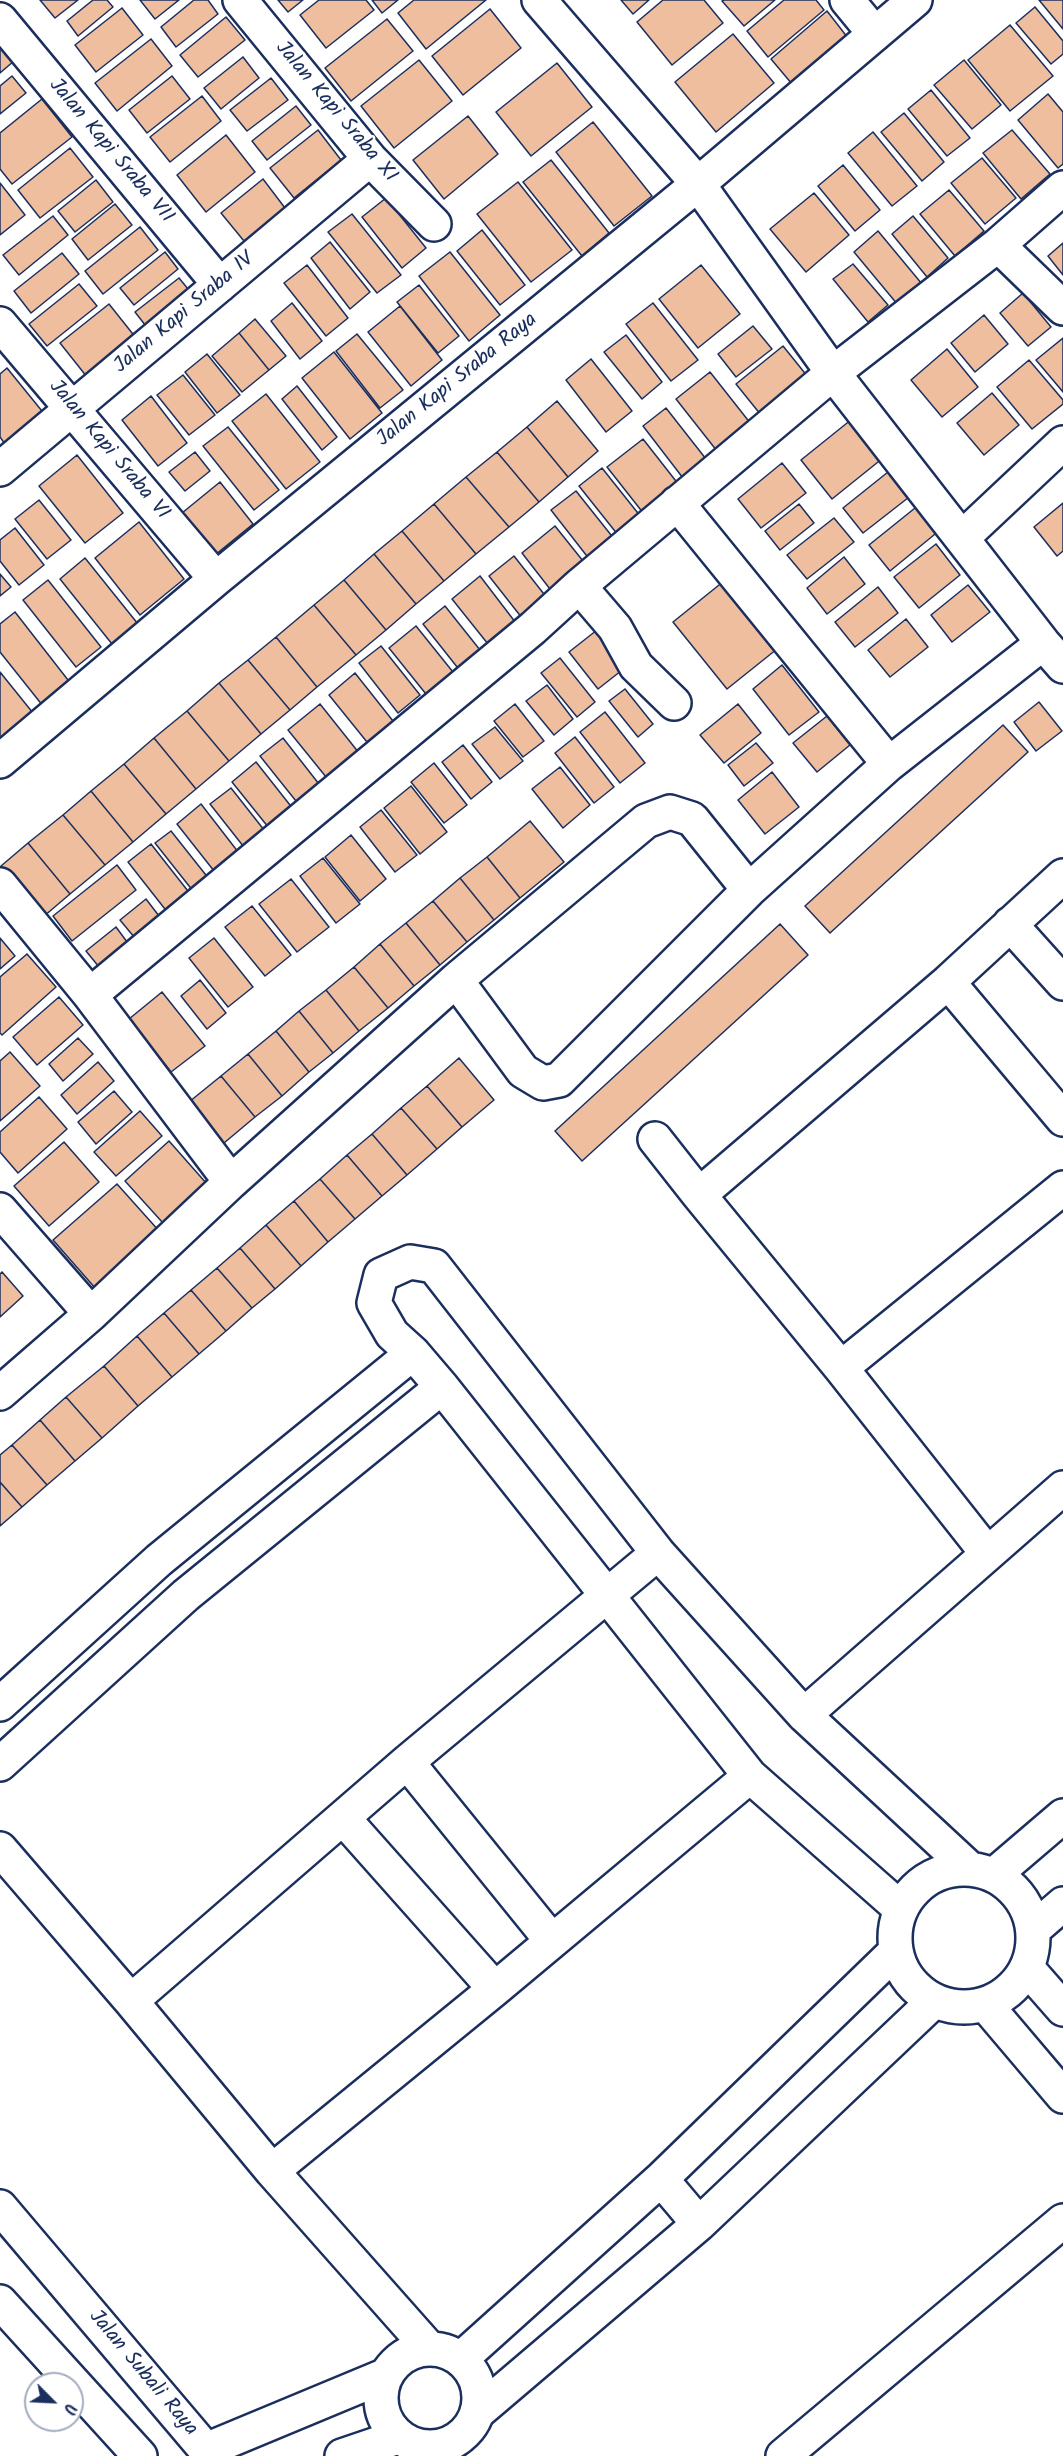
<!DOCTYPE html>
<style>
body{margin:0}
#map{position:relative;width:1063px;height:2456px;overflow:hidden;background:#fff;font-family:Kalam,sans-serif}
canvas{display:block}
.north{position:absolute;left:24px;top:2372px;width:60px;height:60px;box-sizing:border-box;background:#fff;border:2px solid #a4acbf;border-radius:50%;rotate:114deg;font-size:16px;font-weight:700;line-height:24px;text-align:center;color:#1b2f5e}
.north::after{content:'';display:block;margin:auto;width:21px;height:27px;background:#1b2f5e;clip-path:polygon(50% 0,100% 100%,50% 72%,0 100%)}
</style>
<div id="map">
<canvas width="1063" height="2456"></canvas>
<div class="north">U</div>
</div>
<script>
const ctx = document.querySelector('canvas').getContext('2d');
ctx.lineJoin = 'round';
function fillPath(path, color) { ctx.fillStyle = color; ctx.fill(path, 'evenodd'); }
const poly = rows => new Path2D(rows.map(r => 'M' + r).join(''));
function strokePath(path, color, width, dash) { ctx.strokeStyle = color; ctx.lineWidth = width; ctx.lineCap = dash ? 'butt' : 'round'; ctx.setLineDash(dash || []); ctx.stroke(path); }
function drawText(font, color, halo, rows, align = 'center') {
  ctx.font = font + ' Kalam,sans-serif'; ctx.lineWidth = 5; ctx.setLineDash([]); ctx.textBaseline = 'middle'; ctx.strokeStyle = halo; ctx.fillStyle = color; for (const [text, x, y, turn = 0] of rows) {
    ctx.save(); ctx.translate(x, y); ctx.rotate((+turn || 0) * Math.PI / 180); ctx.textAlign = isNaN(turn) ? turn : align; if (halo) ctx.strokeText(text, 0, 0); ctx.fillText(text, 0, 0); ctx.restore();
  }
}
const building = poly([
 [40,0,78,0,55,18,40,0],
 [93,0,107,0,113,7,78,36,67,21,93,0],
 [140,0,179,0,155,19,140,0],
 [194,0,208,0,218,14,176,47,161,27,194,0],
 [278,0,303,0,288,12,278,0],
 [319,0,366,0,374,10,326,48,300,15,319,0],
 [372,0,398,0,382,13,372,0],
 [414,0,486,0,426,49,398,13,414,0],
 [621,0,649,0,633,14,621,0],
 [663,0,704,0,723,23,672,65,637,22,663,0],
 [724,0,775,0,744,26,722,1,724,0],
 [784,0,816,0,824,10,768,57,747,31,784,0],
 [1039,0,1063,0,1063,29,1039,0],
 [1035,7,1063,41,1063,54,1051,64,1016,23,1035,7],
 [122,8,143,35,96,72,75,45,122,8],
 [490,9,521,48,463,95,432,56,490,9],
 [827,11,848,38,792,84,771,59,827,11],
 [226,17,245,40,198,77,180,55,226,17],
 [387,19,413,51,351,101,325,68,387,19],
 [1010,25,1053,76,1010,111,968,60,1010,25],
 [733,34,774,83,716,132,675,82,733,34],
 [151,39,172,66,117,111,95,83,151,39],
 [0,44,14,61,0,73,0,44],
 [243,57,259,78,221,109,204,88,243,57],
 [419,60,452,101,394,148,361,106,419,60],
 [964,60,1001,105,972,129,934,85,964,60],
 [557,63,592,107,531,156,496,112,557,63],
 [12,76,26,93,0,114,0,86,12,76],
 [172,76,190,99,147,133,129,110,172,76],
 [271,78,288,100,247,131,230,110,271,78],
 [931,90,970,138,947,156,908,109,931,90],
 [1048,94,1063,112,1063,164,1058,168,1018,120,1048,94],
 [202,96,221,121,170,162,150,137,202,96],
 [42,99,72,137,12,184,0,169,0,133,42,99],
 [296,106,311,125,267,160,252,141,296,106],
 [904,113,944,162,922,181,881,132,904,113],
 [468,116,498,154,444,199,413,160,468,116],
 [593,122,652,196,614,226,556,152,593,122],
 [318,130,341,160,294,198,270,168,318,130],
 [1012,130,1050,174,1021,199,983,153,1012,130],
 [873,132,917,186,892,206,848,153,873,132],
 [226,135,255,172,206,212,177,175,226,135],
 [70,148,93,177,40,218,18,190,70,148],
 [982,158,1016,198,985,224,951,183,982,158],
 [551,160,609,233,582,256,523,182,551,160],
 [843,165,880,210,855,231,818,186,843,165],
 [263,179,285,208,244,241,221,213,263,179],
 [96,180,113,202,75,232,58,211,96,180],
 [518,182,572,250,531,282,477,214,518,182],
 [0,183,25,215,0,235,0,183],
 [949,190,984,231,955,256,920,214,949,190],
 [814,193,849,235,806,272,770,229,814,193],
 [386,198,426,248,402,268,362,217,386,198],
 [115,204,132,225,88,260,72,239,115,204],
 [352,214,401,275,377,293,328,232,352,214],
 [53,216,68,235,19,275,3,255,53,216],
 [913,216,948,258,927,277,892,234,913,216],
 [140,227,158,250,103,294,85,271,140,227],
 [482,230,525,285,500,305,457,251,482,230],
 [878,231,922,284,898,305,854,252,878,231],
 [330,242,370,292,350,309,311,258,330,242],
 [1063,243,1063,275,1048,256,1063,243],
 [165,252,178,269,134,305,120,288,165,252],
 [450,252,500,315,469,341,419,276,450,252],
 [62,253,79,274,31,313,14,291,62,253],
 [853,264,888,305,868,322,833,279,853,264],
 [307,265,348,318,326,336,284,283,307,265],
 [701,265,740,314,698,348,659,299,701,265],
 [179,278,193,295,149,330,135,312,179,278],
 [79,284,97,306,47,346,29,324,79,284],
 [419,285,459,336,438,353,397,302,419,285],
 [1023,293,1051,327,1028,346,1000,313,1023,293],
 [292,303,322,341,300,359,271,321,292,303],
 [653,303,698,360,671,381,626,324,653,303],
 [109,304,140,343,91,382,60,343,109,304],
 [400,306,442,360,411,386,368,332,400,306],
 [984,315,1008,344,975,372,951,343,984,315],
 [255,319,286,356,269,370,239,333,255,319],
 [753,326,772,349,736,377,718,354,753,326],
 [239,333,269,370,242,392,212,356,239,333],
 [357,334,403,390,380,408,336,351,357,334],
 [626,335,662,382,642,399,604,352,626,335],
 [1063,338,1063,392,1036,360,1063,338],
 [783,346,808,377,761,415,736,384,783,346],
 [947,349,978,387,942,417,911,380,947,349],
 [334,352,382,413,350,439,302,378,334,352],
 [207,354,240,395,217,413,185,372,207,354],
 [591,359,632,411,606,432,566,380,591,359],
 [1029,360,1063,400,1063,404,1032,429,997,387,1029,360],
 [7,368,46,416,7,447,0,437,0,374,7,368],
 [710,372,751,424,717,451,676,399,710,372],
 [183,375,215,415,189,435,157,395,183,375],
 [297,386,337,437,322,450,282,399,297,386],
 [992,393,1019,425,984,455,957,423,992,393],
 [266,394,320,462,286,489,232,421,266,394],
 [151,396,187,443,158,466,122,420,151,396],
 [557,401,598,451,568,477,527,427,557,401],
 [666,408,706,459,683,478,643,426,666,408],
 [852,419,883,458,832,499,801,460,852,419],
 [228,427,279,490,254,510,203,446,228,427],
 [527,427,568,477,539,502,497,452,527,427],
 [643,439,679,485,644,514,607,467,643,439],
 [195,452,210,471,185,491,169,472,195,452],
 [497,452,539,502,509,527,466,477,497,452],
 [77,455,123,513,85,543,39,486,77,455],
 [782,463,806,493,761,528,738,499,782,463],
 [602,468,645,522,622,540,579,486,602,468],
 [893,468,913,494,863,533,843,508,893,468],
 [466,477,509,527,476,554,434,504,466,477],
 [220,482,253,524,215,555,182,513,220,482],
 [576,491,615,540,590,560,551,510,576,491],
 [39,500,71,540,47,559,15,519,39,500],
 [1063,503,1063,551,1057,556,1034,527,1063,503],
 [434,504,476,554,444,581,402,531,434,504],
 [799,504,814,523,780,550,765,531,799,504],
 [920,504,940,530,890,571,869,545,920,504],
 [834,518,854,542,807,579,787,555,834,518],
 [139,522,184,579,140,615,95,558,139,522],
 [555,526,591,571,557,598,522,553,555,526],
 [15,528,44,565,19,585,0,561,0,540,15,528],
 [402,531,444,581,416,604,374,554,402,531],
 [936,544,960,575,919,608,894,577,936,544],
 [374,554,416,604,386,630,344,580,374,554],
 [514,556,551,603,526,623,489,576,514,556],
 [844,557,865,584,827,614,807,588,844,557],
 [85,558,138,624,112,644,60,579,85,558],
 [0,574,11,587,0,596,0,574],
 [480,576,519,627,492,649,452,599,480,576],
 [48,580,101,647,76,667,23,600,48,580],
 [344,580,386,630,356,655,314,605,344,580],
 [724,581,777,649,727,689,673,622,724,581],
 [968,585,990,612,952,642,931,615,968,585],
 [878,587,898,613,855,647,835,622,878,587],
 [314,605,356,655,317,687,276,637,314,605],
 [445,606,488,660,465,677,423,624,445,606],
 [15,612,75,689,47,711,0,652,0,624,15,612],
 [906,619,928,647,890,677,868,650,906,619],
 [416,626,461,682,434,704,389,648,416,626],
 [597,630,626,667,598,689,569,652,597,630],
 [276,637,317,687,290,710,248,660,276,637],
 [381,646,420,695,398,713,359,663,381,646],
 [560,658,595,702,577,717,541,673,560,658],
 [248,660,290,710,261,734,219,683,248,660],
 [782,665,819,712,789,735,753,689,782,665],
 [0,672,33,713,0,739,0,672],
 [355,673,393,721,367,742,329,695,355,673],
 [219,683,261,734,229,761,187,711,219,683],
 [547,685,573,719,554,735,526,701,547,685],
 [625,689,653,724,638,737,609,701,625,689],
 [1039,702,1062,731,1036,751,1014,722,1039,702],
 [320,704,367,763,335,788,288,730,320,704],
 [515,704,544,741,523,757,494,721,515,704],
 [738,704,761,733,724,763,700,735,738,704],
 [187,711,229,761,196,789,154,738,187,711],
 [605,712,645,763,620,783,580,732,605,712],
 [827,716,850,745,817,772,793,743,827,716],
 [1003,725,1028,752,830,933,805,906,1003,725],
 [495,727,523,761,500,779,472,744,495,727],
 [575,737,614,787,594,803,555,753,575,737],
 [154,738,196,789,166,814,124,764,154,738],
 [283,738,326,793,304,811,260,756,283,738],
 [756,743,773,763,744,786,728,765,756,743],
 [463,745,492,782,471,799,442,762,463,745],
 [256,762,301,819,277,838,232,782,256,762],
 [434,763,467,805,444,823,411,782,434,763],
 [124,764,166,814,133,842,91,791,124,764],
 [560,767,590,805,563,828,532,789,560,767],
 [772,772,799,807,765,834,738,800,772,772],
 [411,786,447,832,420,854,384,808,411,786],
 [231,788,272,840,251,856,210,804,231,788],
 [91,791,133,842,105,865,63,815,91,791],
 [201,804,242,857,218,876,177,824,201,804],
 [381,810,417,855,395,872,360,827,381,810],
 [63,815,105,865,70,894,28,843,63,815],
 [530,821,564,862,520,898,487,857,530,821],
 [171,831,213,884,197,896,155,843,171,831],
 [351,835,386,879,360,901,325,857,351,835],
 [28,843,70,894,43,917,1,866,28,843],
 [151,844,195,900,172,918,128,862,151,844],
 [487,857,520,898,494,920,460,878,487,857],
 [323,858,360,904,336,923,300,876,323,858],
 [117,865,136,890,72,941,53,916,117,865],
 [460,878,494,920,467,942,433,901,460,878],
 [291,879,329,927,297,952,259,904,291,879],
 [146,899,169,929,144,949,120,920,146,899],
 [433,901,467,942,440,965,406,923,433,901],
 [252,906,291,955,265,976,225,927,252,906],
 [406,923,440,965,414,986,380,944,406,923],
 [780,924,808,955,582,1161,555,1131,780,924],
 [116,927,133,950,104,973,86,951,116,927],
 [0,938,15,956,0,969,0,938],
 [214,938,253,987,228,1007,189,958,214,938],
 [380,944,414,986,388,1008,354,967,380,944],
 [27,954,56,987,2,1035,0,1033,0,977,27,954],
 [354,967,388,1008,359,1031,326,990,354,967],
 [200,980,226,1013,207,1029,181,996,200,980],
 [326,990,359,1031,333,1053,299,1011,326,990],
 [162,992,205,1046,171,1072,129,1019,162,992],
 [59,997,83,1025,37,1065,13,1037,59,997],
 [299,1011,333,1053,309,1072,276,1031,299,1011],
 [276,1031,309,1072,282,1096,248,1054,276,1031],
 [78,1038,93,1054,63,1081,49,1064,78,1038],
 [10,1052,40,1086,0,1121,0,1061,10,1052],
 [248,1054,282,1096,255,1117,221,1076,248,1054],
 [459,1058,494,1100,462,1127,427,1086,459,1058],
 [98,1062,114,1081,77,1114,61,1095,98,1062],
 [221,1076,255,1117,224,1143,189,1102,221,1076],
 [427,1086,462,1127,437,1149,401,1108,427,1086],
 [114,1091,132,1112,96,1144,78,1122,114,1091],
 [39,1097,67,1129,18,1173,0,1152,0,1132,39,1097],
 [401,1108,437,1149,407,1175,372,1134,401,1108],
 [140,1111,162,1136,116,1176,94,1152,140,1111],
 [372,1134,407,1175,382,1196,347,1155,372,1134],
 [169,1141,207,1184,163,1223,125,1181,169,1141],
 [64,1142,99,1182,49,1226,14,1186,64,1142],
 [347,1155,382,1196,355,1219,320,1179,347,1155],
 [320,1179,355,1219,328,1242,294,1201,320,1179],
 [117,1184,160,1232,96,1289,53,1240,117,1184],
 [294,1201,328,1242,301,1266,266,1225,294,1201],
 [266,1225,301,1266,275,1289,240,1248,266,1225],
 [240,1248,275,1289,252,1308,217,1268,240,1248],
 [217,1268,252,1308,226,1331,191,1290,217,1268],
 [2,1272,23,1296,0,1317,0,1274,2,1272],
 [191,1290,226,1331,199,1354,164,1313,191,1290],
 [164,1313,199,1354,172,1377,137,1336,164,1313],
 [137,1336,172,1377,138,1406,104,1366,137,1336],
 [104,1366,138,1406,102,1438,66,1397,104,1366],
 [66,1397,102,1438,75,1461,40,1420,66,1397],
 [40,1420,75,1461,47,1485,12,1445,40,1420],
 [12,1445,47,1485,22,1507,0,1482,0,1455,12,1445],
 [0,1482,22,1507,0,1526,0,1482]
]);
fillPath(building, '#efbe9f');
strokePath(building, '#1b2f5e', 1.5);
const minor = poly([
 [240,0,370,159,434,224],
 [539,0,698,184,833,373,1043,643,1063,666],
 [847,0,875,34],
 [0,20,220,285],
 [998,245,1063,308],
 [0,324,216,579],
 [0,469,370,159],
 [677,503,889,764],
 [962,538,1063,443],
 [579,586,615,628,636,666,674,703],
 [0,761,216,579,698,184,915,0],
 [0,885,90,995,231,1182],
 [1010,924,1063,983],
 [456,980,523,1071,543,1083,559,1080,749,890,889,764,1043,643],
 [948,982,1063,1119],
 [90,995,533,628,579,586,833,373,998,245,1063,188],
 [655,1139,699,1195],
 [0,1210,91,1314],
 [841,1368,1063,1188],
 [0,1393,91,1314,231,1182,456,980,646,821,670,812,692,819,749,890],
 [987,1553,841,1368,699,1195,948,982,1063,876],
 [0,1704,159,1560,413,1353],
 [804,1715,1063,1488],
 [407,1762,552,1941],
 [0,1764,186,1595,442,1387],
 [343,1818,495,1989],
 [0,1849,131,2001,272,2171,428,2347],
 '895 1938a69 69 0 1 1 138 0a69 69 0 1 1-138 0Z',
 [994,1875,1063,1816],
 [901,1909,750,1776,442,1387,413,1353,392,1334,374,1303,381,1275,410,1262,434,1266,658,1553,804,1715,969,1868],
 [1033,1930,1063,1904],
 [1027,1968,1063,2009],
 [131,2001,407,1762,658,1553],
 [985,2004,1063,2096],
 [272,2171,495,1989,750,1776],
 [661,2179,699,2224],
 [0,2207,206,2450,384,2376],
 [0,2302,140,2456],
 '381 2398a49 49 0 1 1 98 0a49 49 0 1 1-98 0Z',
 [462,2358,661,2179,895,1952],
 [478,2412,699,2224,934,2001],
 [342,2456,398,2437],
 [783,2456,1063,2221]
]);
strokePath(minor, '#1b2f5e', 38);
strokePath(minor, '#fff', 33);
drawText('21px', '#1b2f5e', '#fff', [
 ["Jalan Kapi Sraba XI",335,113,50],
 ["Jalan Kapi Sraba VII",110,152,50],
 ["Jalan Kapi Sraba IV",185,314,-40],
 ["Jalan Kapi Sraba Raya",458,381,-39],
 ["Jalan Kapi Sraba VI",108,451,50],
 ["Jalan Subali Raya",142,2374,50]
]);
</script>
